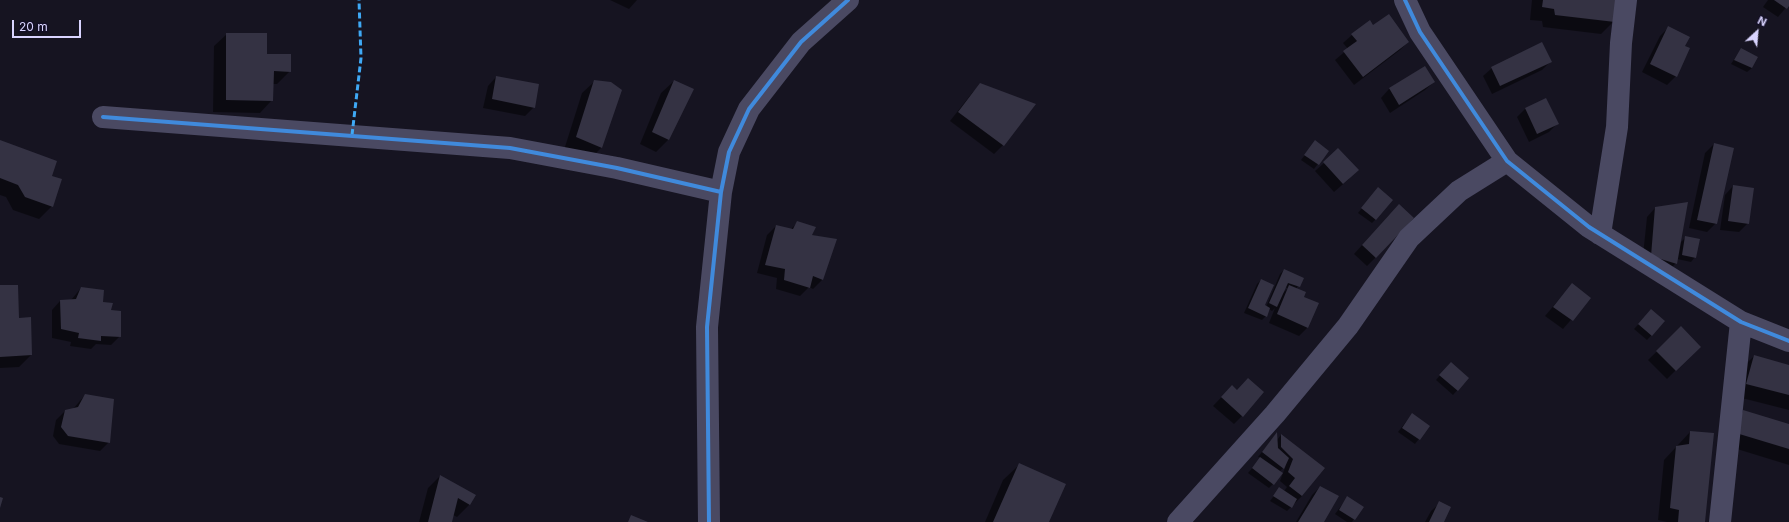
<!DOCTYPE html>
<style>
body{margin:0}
#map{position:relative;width:1789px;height:522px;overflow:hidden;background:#161421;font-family:Inter,sans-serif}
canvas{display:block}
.north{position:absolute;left:1737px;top:12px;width:40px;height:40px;-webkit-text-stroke:3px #130f26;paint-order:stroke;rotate:26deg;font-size:11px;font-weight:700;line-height:16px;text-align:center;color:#d9d4ff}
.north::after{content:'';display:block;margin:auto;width:14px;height:18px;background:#d9d4ff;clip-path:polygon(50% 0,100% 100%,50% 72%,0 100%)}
.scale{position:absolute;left:12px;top:20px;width:69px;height:18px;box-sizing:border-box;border:2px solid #d9d4ff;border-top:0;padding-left:5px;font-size:12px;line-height:14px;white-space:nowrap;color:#d9d4ff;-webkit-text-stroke:3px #130f26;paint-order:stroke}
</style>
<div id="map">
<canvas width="1789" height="522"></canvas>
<div class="north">N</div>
<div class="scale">20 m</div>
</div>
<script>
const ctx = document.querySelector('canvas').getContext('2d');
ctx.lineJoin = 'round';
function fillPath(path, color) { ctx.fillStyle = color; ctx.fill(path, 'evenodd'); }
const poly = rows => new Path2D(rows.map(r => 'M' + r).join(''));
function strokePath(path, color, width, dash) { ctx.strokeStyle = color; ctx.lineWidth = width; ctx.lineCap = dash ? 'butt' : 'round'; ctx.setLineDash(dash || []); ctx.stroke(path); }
fillPath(poly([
 [610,0,637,0,629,9],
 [1532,0,1616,0,1614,21,1601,34,1543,27,1542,21,1530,20],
 [1768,0,1789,0,1789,4,1778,17,1763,7],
 [1373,26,1408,42,1400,50,1354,85,1335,60,1348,49,1343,43,1352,35],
 [1668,28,1684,47,1676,76,1667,85,1642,72,1660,36],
 [227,34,266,55,290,71,277,84,273,84,272,100,260,113,213,112,214,46],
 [1741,49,1752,68,1747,72,1731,64],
 [1551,61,1542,70,1492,94,1483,76,1492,68],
 [1424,67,1434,82,1425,90,1390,113,1381,98,1389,89],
 [496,77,534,107,525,116,483,108,488,86],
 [595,81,621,90,601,148,589,160,564,150,582,93],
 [674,81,668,140,656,152,640,144,661,93],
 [981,84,1003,145,994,154,950,121,972,93],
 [1525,109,1557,124,1549,132,1529,142,1517,117],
 [0,141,51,176,52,206,39,219,13,210,6,197,0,195],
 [1315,142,1328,151,1314,169,1301,160],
 [1714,144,1716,223,1707,232,1689,228,1705,153],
 [1324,163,1349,179,1334,192,1315,171],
 [1733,186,1748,223,1739,232,1720,230,1725,195],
 [1374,193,1376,219,1372,223,1358,213],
 [1655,208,1679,244,1686,237,1695,257,1691,262,1677,259,1676,263,1667,272,1642,265,1647,217],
 [1390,214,1376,257,1367,266,1354,254],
 [798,222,811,235,836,240,822,280,813,289,809,287,800,296,776,289,777,278,757,273,767,235,776,226,791,229],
 [1284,270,1303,278,1296,289,1303,297,1308,327,1299,336,1269,323,1275,308,1272,311,1269,309,1266,316,1262,320,1244,313,1257,284,1261,280,1263,306,1266,307,1280,274],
 [1285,287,1288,288,1282,294],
 [1572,284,1590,298,1563,329,1545,316],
 [0,286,18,319,31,355,19,367,0,368],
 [81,288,102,302,120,336,111,345,96,344,91,349,70,346,71,342,52,338,52,310,60,301,71,300],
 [1647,315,1664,322,1647,340,1634,329],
 [1681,328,1700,346,1667,379,1648,360],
 [1754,356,1789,366,1789,410,1734,396,1741,369],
 [1447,367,1468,378,1453,395,1436,380],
 [1232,386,1242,416,1234,424,1213,406],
 [85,395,109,442,100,451,59,444,53,436,56,420,65,411,73,409],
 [1412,414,1429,426,1415,444,1398,432],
 [1730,424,1789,425,1789,465,1724,445],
 [1690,432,1704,522,1667,522,1658,520,1664,460],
 [1276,434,1277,440,1281,435,1324,468,1302,496,1287,511,1270,501,1279,489,1284,491,1287,487,1280,481,1286,465,1279,472,1273,484,1269,488,1248,473,1261,458,1258,457],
 [1019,465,1048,522,985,522,1003,480],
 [440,476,474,495,469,505,457,517,453,515,451,522,419,522,428,488],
 [1320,487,1322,522,1296,522,1312,495],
 [1347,498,1362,507,1352,522,1347,522,1335,514],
 [1440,503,1442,522,1425,522,1431,511]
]), '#0007');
fillPath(poly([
 [1543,0,1617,0,1615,22,1555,15,1554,9,1542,7],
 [1774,0,1789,0,1789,6,1787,9],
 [1389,14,1409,42,1363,77,1343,51,1357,41,1351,34,1370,20,1373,25],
 [1668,26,1690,37,1685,46,1690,48,1677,77,1650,64],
 [226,33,267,33,267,54,291,54,291,72,274,71,273,101,226,100],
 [1542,42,1552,62,1500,86,1491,67],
 [1741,48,1758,57,1752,68,1734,60],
 [1425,66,1435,82,1399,105,1389,88],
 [496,76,539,84,535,108,492,99],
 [594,80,611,82,622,90,602,148,576,137],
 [674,80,694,89,669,140,652,132],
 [980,83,1036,104,1004,146,958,112],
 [1546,98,1559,124,1537,134,1525,108],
 [0,140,57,161,52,176,62,179,53,207,25,197,18,185,0,178],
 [1315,140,1329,151,1319,165,1304,155],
 [1714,143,1734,148,1717,224,1697,220],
 [1338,148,1359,170,1343,184,1323,162],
 [1733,185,1754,188,1749,224,1728,221],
 [1378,187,1393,200,1376,220,1361,208],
 [1688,202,1677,264,1651,256,1655,207],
 [1399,204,1414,218,1376,258,1362,245],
 [797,221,816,227,812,235,837,239,823,280,813,276,810,288,784,280,785,269,765,265,776,225,793,229],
 [1685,236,1700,239,1696,258,1682,255],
 [1284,269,1304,278,1300,287,1288,283,1277,307,1269,303],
 [1261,279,1274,285,1265,305,1270,308,1267,317,1248,308],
 [1572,283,1591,298,1573,321,1553,307],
 [0,285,18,285,19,318,31,317,32,355,0,357],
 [1289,285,1306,292,1304,297,1319,303,1308,328,1277,314],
 [81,287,104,290,103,302,113,303,111,310,121,311,121,337,101,336,101,341,78,338,79,333,61,329,60,300,76,299],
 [1651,309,1665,321,1652,336,1638,324],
 [1681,326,1701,347,1676,371,1656,351],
 [1754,355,1789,365,1789,395,1746,384],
 [1451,362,1469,378,1458,391,1439,375],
 [1248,378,1264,392,1243,417,1221,397,1232,385,1237,390],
 [85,394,114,399,110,443,68,436,61,427,65,410,78,407],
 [1743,410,1789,424,1789,449,1736,433],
 [1412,413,1430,426,1420,440,1402,428],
 [1690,431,1714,433,1705,522,1678,522,1679,510,1670,508,1676,446,1689,444],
 [1277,432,1278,448,1289,458,1284,469,1262,452],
 [1281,434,1325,468,1302,496,1289,486,1295,478,1288,472,1293,459,1281,447],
 [1260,457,1283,473,1274,485,1252,468],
 [1019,463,1066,484,1049,522,993,522],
 [440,475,476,495,470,505,458,498,452,522,428,522],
 [1320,486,1339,496,1324,522,1298,522],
 [1279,487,1297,499,1292,508,1273,496],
 [1347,496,1364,507,1355,520,1339,510],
 [0,497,3,498,0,508],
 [1439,501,1451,507,1444,522,1429,522],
 [631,515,648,522,628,522]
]), '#343243');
strokePath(poly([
 [1405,0,1420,32,1507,161,1589,227,1741,322,1789,341],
 [103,117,510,148,617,168,721,192],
 [1600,234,1617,127,1621,43,1626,0],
 [709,522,707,327,721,192,729,152,749,109,801,42,848,0],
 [1178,522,1275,414,1348,326,1409,238,1459,191,1507,161],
 [1720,522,1741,322]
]), '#4a4962', 22);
strokePath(poly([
 [352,135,361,58,359,0]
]), '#3fa9f5', 3, [6, 3]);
strokePath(poly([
 [1405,0,1420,32,1507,161,1589,227,1741,322,1789,341],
 [103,117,510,148,617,168,721,192],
 [709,522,707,327,721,192,729,152,749,109,801,42,848,0]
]), '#408adc', 4);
</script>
